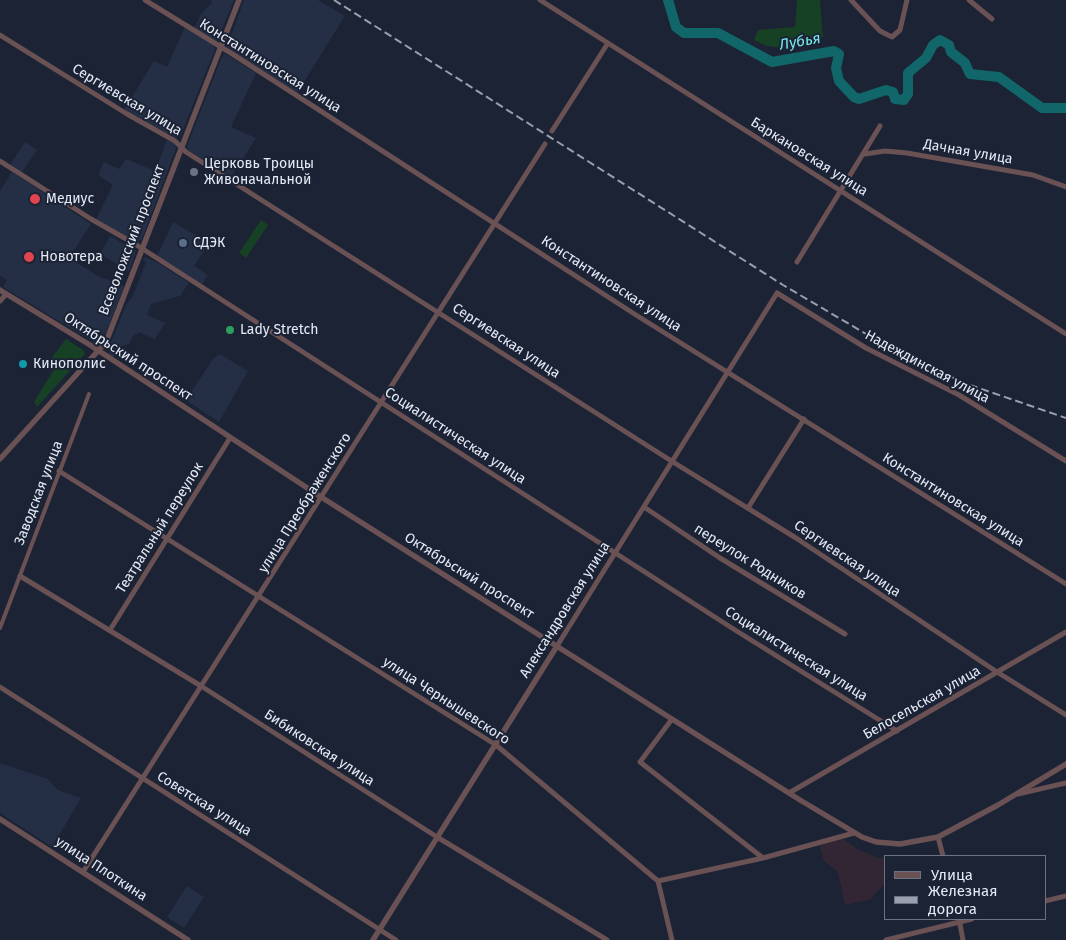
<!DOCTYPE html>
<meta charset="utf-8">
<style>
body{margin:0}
#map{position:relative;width:1066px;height:940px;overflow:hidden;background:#1b2335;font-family:"Fira Sans",sans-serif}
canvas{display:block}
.legend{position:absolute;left:884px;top:855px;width:162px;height:65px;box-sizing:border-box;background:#1b2335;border:1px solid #6b7382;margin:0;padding:6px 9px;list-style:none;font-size:15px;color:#e4eaf6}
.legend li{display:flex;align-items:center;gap:10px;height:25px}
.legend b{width:25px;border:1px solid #6b7382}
</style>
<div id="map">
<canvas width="1066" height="940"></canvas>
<ul class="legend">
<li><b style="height:6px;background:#6a5153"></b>Улица</li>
<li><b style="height:6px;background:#999fae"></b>Железная дорога</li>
</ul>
</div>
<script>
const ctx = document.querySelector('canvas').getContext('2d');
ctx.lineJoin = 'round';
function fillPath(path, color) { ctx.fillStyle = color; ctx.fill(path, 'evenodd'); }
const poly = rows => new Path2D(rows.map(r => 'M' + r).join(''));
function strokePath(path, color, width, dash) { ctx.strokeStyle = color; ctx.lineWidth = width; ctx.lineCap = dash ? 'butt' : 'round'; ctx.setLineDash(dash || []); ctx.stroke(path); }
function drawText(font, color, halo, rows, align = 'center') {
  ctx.font = font + ' "Fira Sans",sans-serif'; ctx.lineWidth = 4; ctx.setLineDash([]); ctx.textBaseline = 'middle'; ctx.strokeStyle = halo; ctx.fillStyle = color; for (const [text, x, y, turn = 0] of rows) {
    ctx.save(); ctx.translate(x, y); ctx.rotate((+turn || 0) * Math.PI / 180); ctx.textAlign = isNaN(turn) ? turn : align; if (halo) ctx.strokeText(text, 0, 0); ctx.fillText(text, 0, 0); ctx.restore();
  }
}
fillPath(poly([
 [211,0,234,0,217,41,194,29,201,14,212,3],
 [244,0,318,0,345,16,297,93,227,47],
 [185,27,213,44,215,49,181,135,176,138,124,110,154,61,167,67],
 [225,54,256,73,231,127,256,138,231,177,188,150,187,146,221,59],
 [167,140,174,143,176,148,142,239,136,242,96,219,113,185,98,175,104,162,119,169,126,159,155,171],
 [25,142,37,150,22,172,10,165],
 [12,172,91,224,69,258,98,276,124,286,107,331,98,342,95,343,3,287,7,280,0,276,0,191],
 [173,222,209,243,194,266,208,275,201,286,157,256],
 [110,236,136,251,129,271,100,254],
 [145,257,160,264,189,283,180,296,151,304,147,315,165,323,155,339,138,332,137,335,134,334,129,344,120,347,113,359,109,354,110,345,126,305,133,296,146,262,143,260],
 [220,354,248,371,219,422,186,400,213,359],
 [0,763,48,779,58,790,81,798,52,847,0,813],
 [187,886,204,897,184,928,167,917]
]), '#242f46');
fillPath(poly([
 [841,837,857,849,878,858,885,858,885,884,869,900,845,905,838,872,824,861,819,844]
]), '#322634');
fillPath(poly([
 [797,0,820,0,823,37,784,48,767,46,754,40,758,30,795,27],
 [261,220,268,225,246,258,239,253],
 [66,339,83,350,85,354,37,407,34,402,57,365,50,360]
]), '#174124');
strokePath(poly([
 [668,0,676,27,684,33,718,33,772,62,834,51,839,54,836,68,839,81,854,97,859,99,886,90,893,92,895,99,904,100,908,94,908,73,926,58,933,45,940,40,949,45,951,52,965,63,970,74,999,77,1042,108,1066,108]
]), '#116669', 10);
strokePath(poly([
 [0,628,89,394]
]), '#6a5153', 4);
strokePath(poly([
 [145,0,234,55,636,315,1066,584],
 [540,0,1066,334],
 [851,0,880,31,892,37,900,30,907,0],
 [969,0,992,19],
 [0,35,127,114,175,141,186,152,673,462,796,538,997,672,1066,715],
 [552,131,608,43],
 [865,154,885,151,907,153,1033,175,1066,187],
 [0,161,91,219,135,244,735,630,897,731],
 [797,262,880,126],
 [0,301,6,294],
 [59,471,496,745,658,881,763,858,854,833],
 [644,507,720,558,845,634],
 [748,508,804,419],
 [20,576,201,686,437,837,607,940],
 [110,630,230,438],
 [557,646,777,293,866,348,959,395,1066,461],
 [0,687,396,940],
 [672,719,640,762,763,858],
 [789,793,1066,632],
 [1018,794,1066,783],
 [938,837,943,856],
 [83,872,545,144],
 [658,881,672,940],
 [1045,901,1066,896],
 [959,919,963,940],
 [886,940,972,919]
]), '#6a5153', 5);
strokePath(poly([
 [0,290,90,345,321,497,800,800,862,837,876,842,900,844,938,837,998,805,1066,764],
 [0,459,106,342,239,0],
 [0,819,188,940],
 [373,940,557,646]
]), '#6a5153', 5.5);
strokePath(poly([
 [334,0,783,285,895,351,967,384,1066,418]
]), '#999fae', 2, [8, 4]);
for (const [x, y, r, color] of [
 [194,172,5,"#6b7280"],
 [35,199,6,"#e0444e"],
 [183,243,5,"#5c6f8a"],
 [29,257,6,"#e0444e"],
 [230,330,5,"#2e9e5b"],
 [23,364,5,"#0f9aa8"]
]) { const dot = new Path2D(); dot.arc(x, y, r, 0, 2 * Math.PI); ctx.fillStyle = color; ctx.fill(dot); strokePath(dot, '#1b2335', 2); }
drawText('14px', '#e4eaf6', '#1b2335', [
 ["Константиновская улица",270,66,32],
 ["Сергиевская улица",127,100,31],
 ["Дачная улица",968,152,10],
 ["Баркановская улица",809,157,32],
 ["Всеволожский проспект",132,240,-69],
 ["Константиновская улица",611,284,33],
 ["Сергиевская улица",506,341,33],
 ["Октябрьский проспект",128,357,33],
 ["Надеждинская улица",927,367,28],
 ["Социалистическая улица",455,436,33],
 ["Заводская улица",39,493,-69],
 ["Константиновская улица",953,500,32],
 ["улица Преображенского",305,503,-58],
 ["Театральный переулок",160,528,-58],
 ["Сергиевская улица",847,559,34],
 ["переулок Родников",750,562,32],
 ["Октябрьский проспект",469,576,32],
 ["Александровская улица",565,610,-58],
 ["Социалистическая улица",796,654,32],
 ["улица Чернышевского",446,701,33],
 ["Белосельская улица",922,703,-30],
 ["Бибиковская улица",319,748,33],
 ["Советская улица",204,804,32],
 ["улица Плоткина",101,869,33]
]);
drawText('14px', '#e4eaf6', '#1b2335', [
 ["Церковь Троицы",204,164],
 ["Живоначальной",204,180],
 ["Медиус",46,199],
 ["СДЭК",193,243],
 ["Новотера",40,257],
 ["Lady Stretch",240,330],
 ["Кинополис",33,364]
], 'left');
drawText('italic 15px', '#77eaee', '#1b2335', [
 ["Лубья",800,42,-10]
]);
</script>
